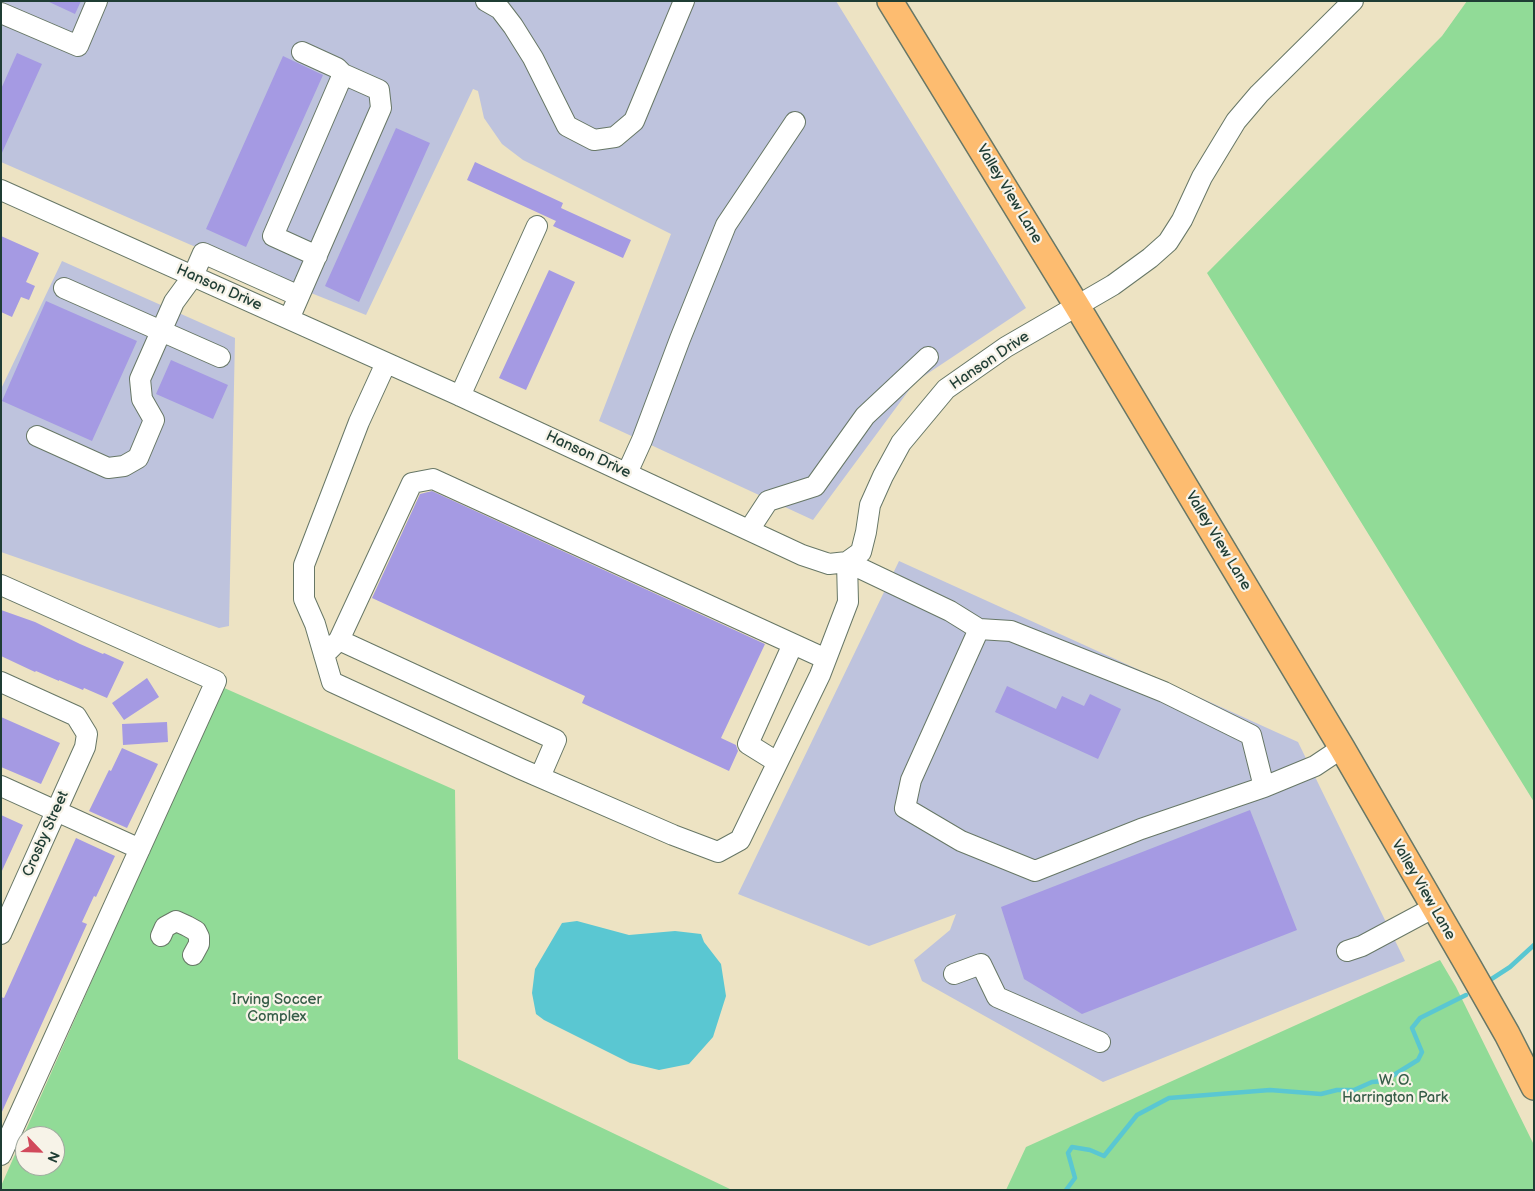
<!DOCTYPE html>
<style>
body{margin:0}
#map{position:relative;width:1535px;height:1191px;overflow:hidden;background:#ede3c3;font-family:"Balsamiq Sans",sans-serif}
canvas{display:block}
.frame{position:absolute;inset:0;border:2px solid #1f3d34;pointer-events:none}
.north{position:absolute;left:15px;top:1126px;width:50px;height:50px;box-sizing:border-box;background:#f7f3e8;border:1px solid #a1aaa0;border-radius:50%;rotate:114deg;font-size:14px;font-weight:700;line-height:20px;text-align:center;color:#1f3d34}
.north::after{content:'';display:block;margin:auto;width:18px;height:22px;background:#d1495b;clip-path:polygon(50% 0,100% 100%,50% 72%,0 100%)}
</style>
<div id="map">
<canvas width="1535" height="1191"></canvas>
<div class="frame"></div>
<div class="north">N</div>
</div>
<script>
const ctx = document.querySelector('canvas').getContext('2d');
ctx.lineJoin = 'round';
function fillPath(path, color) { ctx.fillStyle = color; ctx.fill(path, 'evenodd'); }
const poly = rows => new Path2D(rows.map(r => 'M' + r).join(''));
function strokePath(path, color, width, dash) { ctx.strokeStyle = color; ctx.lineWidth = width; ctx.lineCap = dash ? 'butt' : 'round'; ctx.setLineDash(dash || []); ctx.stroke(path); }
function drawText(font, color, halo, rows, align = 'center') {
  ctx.font = font + ' "Balsamiq Sans",sans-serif'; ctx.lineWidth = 4.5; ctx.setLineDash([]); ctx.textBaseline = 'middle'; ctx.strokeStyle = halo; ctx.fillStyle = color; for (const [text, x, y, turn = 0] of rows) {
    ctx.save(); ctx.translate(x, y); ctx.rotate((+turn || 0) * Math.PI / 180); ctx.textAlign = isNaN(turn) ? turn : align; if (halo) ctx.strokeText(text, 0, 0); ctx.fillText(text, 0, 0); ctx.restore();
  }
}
fillPath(poly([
 [1,1,836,1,1026,308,915,382,813,520,599,421,671,234,523,160,502,144,484,118,478,91,473,89,366,315,191,245,1,162],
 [62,261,235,338,229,626,219,628,1,552,1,389],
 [899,561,1298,742,1405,961,1103,1082,922,981,914,960,950,930,956,914,869,946,738,894]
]), '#bec3dd');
fillPath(poly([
 [1467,1,1534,1,1534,802,1207,273,1442,36],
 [222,687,455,790,458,1059,732,1190,1,1190,1,1186],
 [25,1136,55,1136,55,1166,25,1166],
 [1440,960,1456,987,1534,1145,1534,1190,1006,1190,1026,1147]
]), '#91db97');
fillPath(poly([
 [577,921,629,935,675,931,701,934,704,942,721,964,726,996,713,1037,689,1064,659,1070,630,1063,544,1020,536,1014,532,993,535,969,562,923]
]), '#5ac7d2');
strokePath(poly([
 [1490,980,1510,967,1534,945],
 [1066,1190,1075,1178,1068,1153,1072,1147,1090,1150,1104,1156,1137,1115,1169,1098,1270,1090,1321,1094,1337,1090,1354,1090,1372,1082,1384,1081,1418,1060,1422,1052,1412,1028,1420,1018,1466,995]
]), '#5ac7d2', 4.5);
fillPath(poly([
 [47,1,81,1,75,14],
 [17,53,42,64,1,155,1,89],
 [283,56,323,75,246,247,206,229],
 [396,128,430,143,359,302,325,286],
 [475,162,563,203,561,208,631,240,623,258,553,226,556,221,467,180],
 [1,236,39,253,26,282,35,286,29,300,21,297,12,317,1,312],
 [549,270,575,282,526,390,499,378],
 [46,301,137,341,92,441,2,401],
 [171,360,228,385,213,419,156,394],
 [432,491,765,644,721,738,736,745,738,751,729,771,582,703,585,696,372,598,420,494],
 [1,610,35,622,80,644,103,654,104,653,124,662,107,698,84,688,83,690,59,680,59,681,36,671,35,672,1,656],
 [147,678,159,697,124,720,112,703],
 [1007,686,1056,709,1062,696,1084,706,1090,694,1121,709,1098,759,995,712],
 [1,717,60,743,41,784,1,767],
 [167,722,168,742,123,745,122,724],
 [122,748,158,764,127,828,89,811,109,770,111,771],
 [1250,810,1297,930,1082,1014,1024,979,1001,907],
 [1,815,23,825,1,873],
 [76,838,115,856,96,897,94,896,82,922,87,924,1,1114,1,997,4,998]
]), '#a59ae3');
const minor = poly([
 [486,1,500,9,513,26,533,58,567,126,594,140,615,137,634,121,684,1],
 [1,13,78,46,97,1],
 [302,52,337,68,343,74],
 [1,190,456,394,802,555,829,564,847,562,861,552,866,532,870,505,883,476,901,443,946,389,1006,347,1113,285,1150,258,1168,242,1182,220,1202,177,1236,121,1259,94,1353,1],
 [64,288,220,357],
 [289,319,381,108,379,90,343,74,273,236,317,256],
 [386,363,359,422,304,565,304,599,315,624,332,682,521,769,673,835,718,852,740,840,820,675,848,602,847,562,950,611,979,629],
 [460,396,537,226],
 [37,436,108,468,124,466,138,458,154,420,142,399,140,379,174,302,193,276,203,253,299,296],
 [627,473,642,440,680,339,726,225,795,122],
 [749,530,768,501,815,486,865,416,928,357],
 [1,585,216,681,1,1155],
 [339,640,556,740,540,777],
 [324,655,339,640,412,483,433,479,826,659],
 [1,682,76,716,87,734,85,747,1,934],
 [777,762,748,744,793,644],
 [1,786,140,849],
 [1264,787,1251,735,1164,692,1117,673,1011,631,979,629,911,780,905,808,961,841,1035,871,1141,829,1264,787,1315,766,1342,748],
 [161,936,165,927,176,921,187,926,196,931,199,937,199,944,193,955],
 [1347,951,1362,946,1433,908],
 [954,974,981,964,997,997,1100,1042]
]);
const major = poly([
 [890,1,1077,306,1342,748,1466,962,1507,1034,1534,1087]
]);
strokePath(minor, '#677766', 22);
strokePath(major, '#677766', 28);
strokePath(minor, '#fff', 20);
strokePath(major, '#fdbc70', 25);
drawText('15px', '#1f3d34', '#f7f3e8', [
 ["Valley View Lane",1009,194,59],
 ["Hanson Drive",219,288,24],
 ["Hanson Drive",990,361,-34],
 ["Hanson Drive",588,455,25],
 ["Valley View Lane",1218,541,59],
 ["Crosby Street",46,834,-66],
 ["Valley View Lane",1423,890,60]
]);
drawText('15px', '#365d48', '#f7f3e8', [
 ["Irving Soccer",277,1000],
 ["Complex",277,1017],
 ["W. O.",1395,1081],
 ["Harrington Park",1395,1098]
]);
</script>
